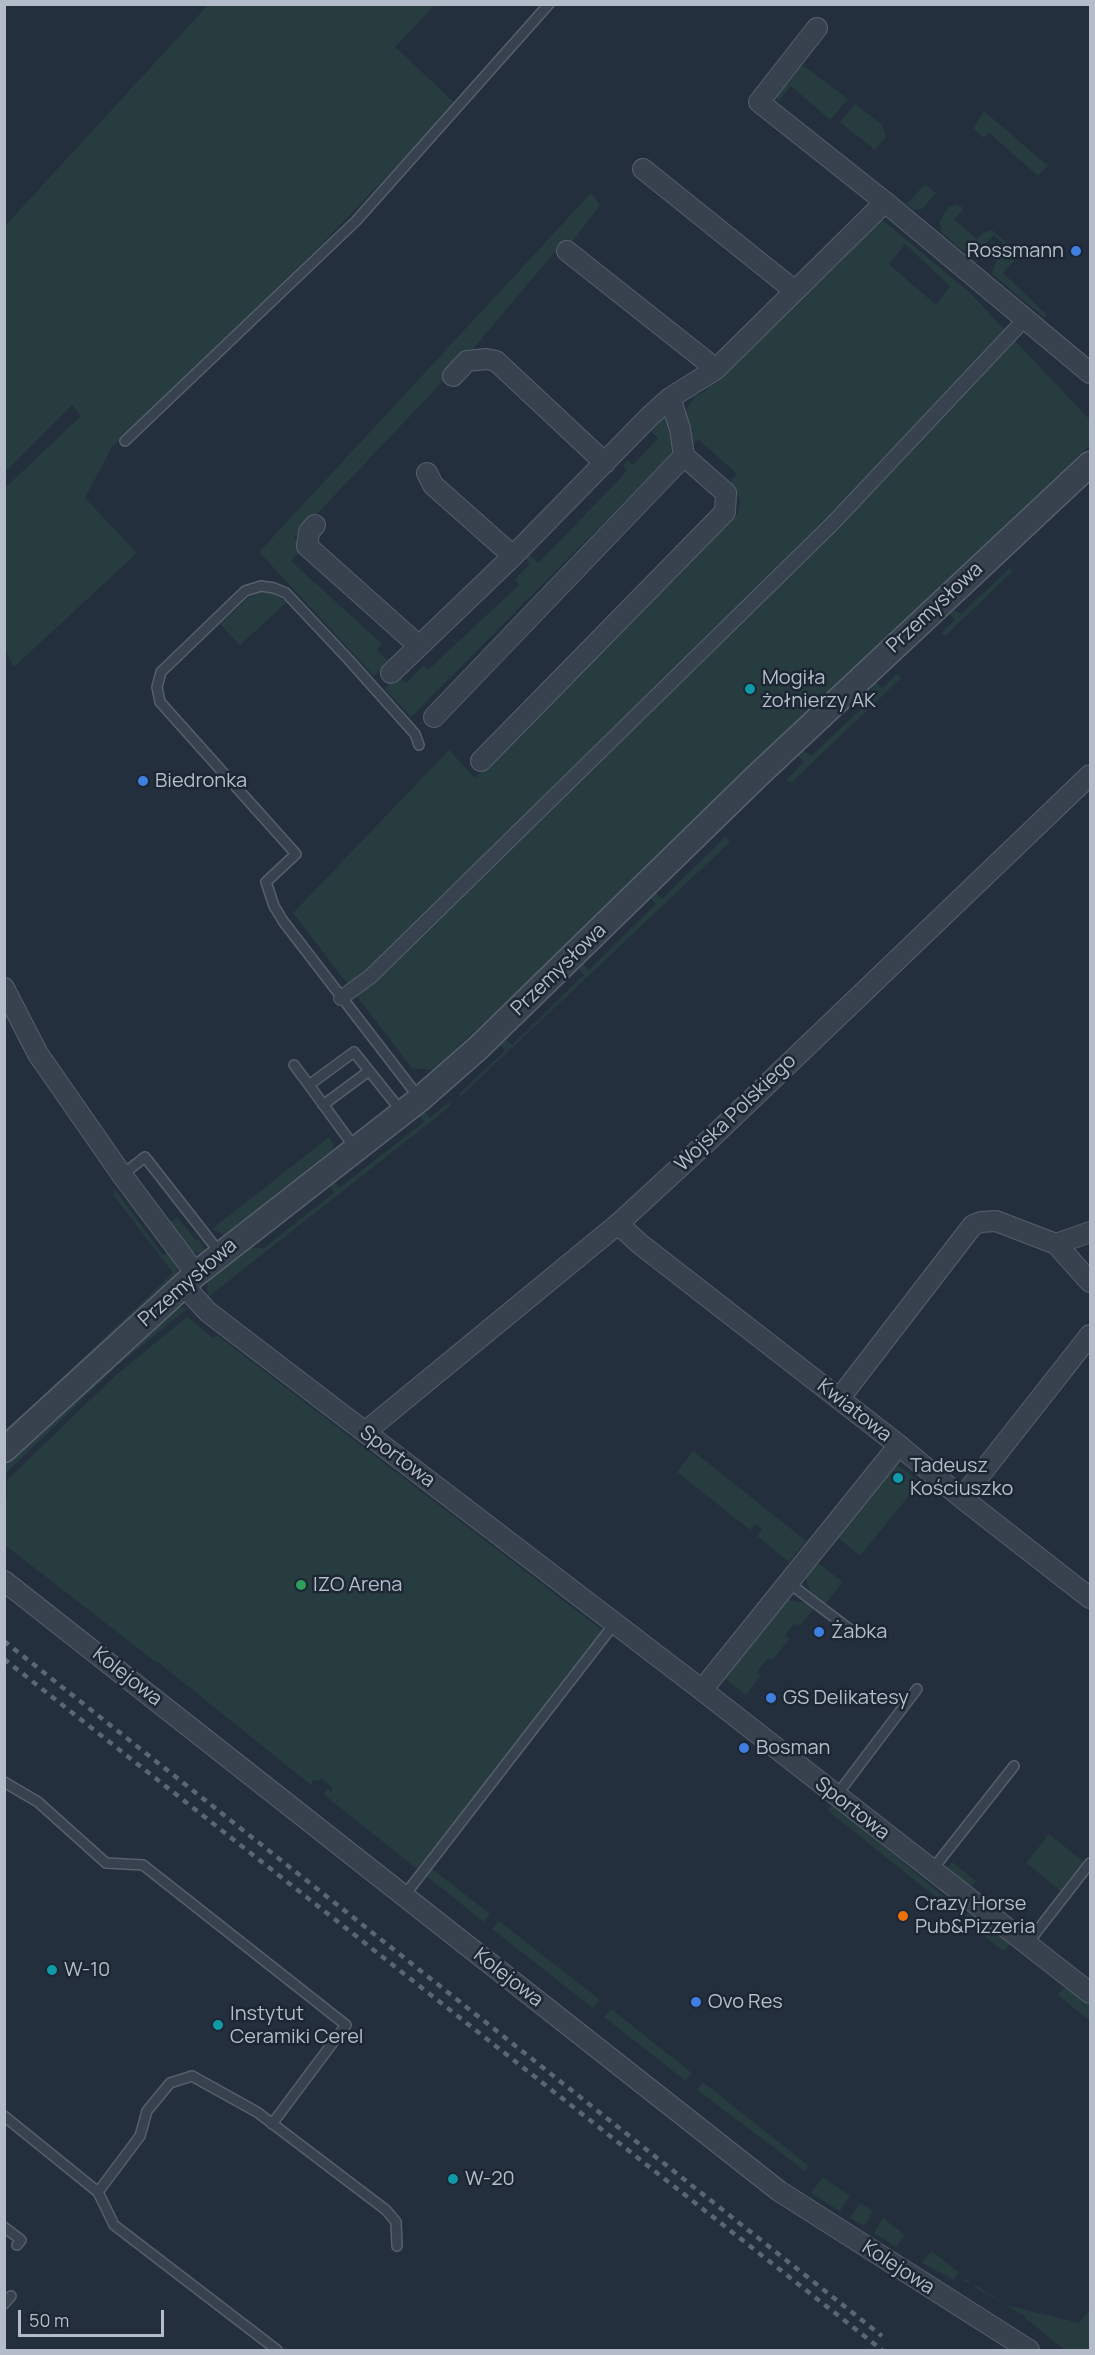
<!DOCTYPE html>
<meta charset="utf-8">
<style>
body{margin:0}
#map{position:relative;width:1095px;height:2355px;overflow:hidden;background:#242f3e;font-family:Manrope,sans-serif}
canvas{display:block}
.frame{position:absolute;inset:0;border:6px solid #b4bcc9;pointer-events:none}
.scale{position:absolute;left:18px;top:2310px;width:146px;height:27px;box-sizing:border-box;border:3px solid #b4bcc9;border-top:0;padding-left:8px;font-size:18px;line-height:21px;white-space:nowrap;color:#b4bcc9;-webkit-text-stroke:4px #1d2633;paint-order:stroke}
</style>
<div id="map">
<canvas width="1095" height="2355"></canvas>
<div class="frame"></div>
<div class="scale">50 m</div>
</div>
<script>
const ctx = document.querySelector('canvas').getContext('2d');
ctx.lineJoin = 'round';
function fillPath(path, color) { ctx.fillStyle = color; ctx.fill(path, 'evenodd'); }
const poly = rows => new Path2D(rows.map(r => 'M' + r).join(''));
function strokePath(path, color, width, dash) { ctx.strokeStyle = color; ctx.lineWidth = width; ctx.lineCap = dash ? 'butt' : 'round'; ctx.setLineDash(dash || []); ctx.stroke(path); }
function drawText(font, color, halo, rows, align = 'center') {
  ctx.font = font + ' Manrope,sans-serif'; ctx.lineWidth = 5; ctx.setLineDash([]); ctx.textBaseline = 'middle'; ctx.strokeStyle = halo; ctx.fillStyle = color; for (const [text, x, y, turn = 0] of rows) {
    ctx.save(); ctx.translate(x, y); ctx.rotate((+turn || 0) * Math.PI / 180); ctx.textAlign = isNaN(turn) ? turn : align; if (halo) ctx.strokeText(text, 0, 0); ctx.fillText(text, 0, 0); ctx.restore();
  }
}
fillPath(poly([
 [208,5,435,5,395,47,456,104,320,246,112,447,85,498,137,553,14,667,5,650,5,488,81,416,72,405,5,472,4,227],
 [804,66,848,99,830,120,791,86,778,102,776,95,793,70],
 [855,104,881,124,885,131,885,138,875,150,840,122],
 [984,111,1048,166,1038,176,989,133,984,138,973,128],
 [925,184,936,193,922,209,914,210,907,204],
 [591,193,600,205,560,258,554,253,467,356,294,538,301,543,301,550,291,561,382,644,377,650,389,662,374,676,259,552],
 [956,205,964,208,954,219,977,239,983,233,992,230,1014,249,1014,261,1003,273,1047,315,1045,318,992,274,996,261,1007,247,994,235,982,248,968,255,941,232,940,222,944,213,949,207],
 [875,218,880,218,968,291,1090,420,1090,445,751,764,584,929,433,1070,412,1068,293,913,449,750,475,778,738,513,740,500,730,481,737,474,698,439,691,448,686,435,686,410,695,396,704,392],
 [905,244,950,286,936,305,889,264],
 [661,415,666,418,676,443,672,454,411,717,385,689,399,676,406,683,423,666,428,670,519,585,515,579,530,564,525,557,529,554,538,563,617,482,627,470,623,466,627,460,633,465,658,438,650,430],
 [1010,568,1013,571,945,636,941,633,955,620,948,612,952,608,961,614],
 [260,592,274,594,287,602,240,645,220,624,248,598],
 [897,674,901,678,791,783,786,780,804,762,798,755,801,749,811,756,876,695,870,688,872,682,876,682,882,688],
 [725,837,730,842,461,1096,459,1094,505,1051,500,1044,501,1039,505,1039,512,1045,584,975,578,968,578,965,583,964,589,970,656,904,650,897,655,892,662,899],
 [449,1102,451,1105,423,1128,208,1297,207,1283,212,1276,246,1248,264,1248,334,1193,329,1183,333,1181,339,1188,424,1122,419,1115,424,1110,430,1118],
 [329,1137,334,1145,332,1150,224,1235,212,1229],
 [114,1188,162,1254,171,1255,177,1265,177,1276,5,1439,5,1431,173,1273,114,1196],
 [177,1217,197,1241,199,1239,205,1250,203,1254,192,1252,169,1223],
 [181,1307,188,1308,118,1365,5,1474,5,1465,161,1319,176,1308],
 [187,1317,213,1338,217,1335,602,1630,602,1637,424,1862,416,1868,323,1794,328,1789,331,1792,332,1787,321,1778,319,1781,314,1780,311,1785,158,1662,157,1663,5,1545,4,1501,7,1499,7,1480,116,1375],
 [693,1451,806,1541,789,1562,757,1536,762,1529,755,1524,750,1530,677,1472],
 [896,1464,920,1482,860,1556,835,1535,892,1465],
 [818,1563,843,1582,825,1604,810,1591,806,1581,806,1573],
 [789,1600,806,1603,813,1609,801,1625,794,1624,785,1635,789,1639,772,1661,768,1658,757,1672,761,1675,746,1695,723,1677,781,1603],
 [833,1804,966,1915,970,1911,1010,1944,1003,1951,827,1810],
 [1049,1834,1084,1862,1061,1891,1026,1863],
 [952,1862,976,1881,970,1888,946,1870],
 [431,1868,490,1914,484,1922,425,1875],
 [499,1921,600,2000,593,2008,492,1929],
 [1066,1985,1090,2004,1090,2021,1058,1995],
 [611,2009,692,2073,686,2081,604,2017],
 [703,2082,809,2166,805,2171,697,2090],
 [823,2177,850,2196,840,2211,811,2193],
 [860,2203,873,2211,864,2226,850,2218],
 [883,2218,905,2235,896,2247,874,2233],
 [931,2251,959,2272,954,2280,922,2263],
 [966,2279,1006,2305,1079,2323,1090,2309,1090,2350,1065,2350,1025,2318,1025,2316,974,2287,975,2285,967,2281,963,2283]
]), '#263c3f');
const service = poly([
 [125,441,356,221,549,4],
 [419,745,415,734,349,660,286,593,274,588,261,586,245,591,161,672,157,687,160,702,296,854,266,882,274,906,283,921,420,1099],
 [294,1065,309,1085],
 [323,1105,369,1071],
 [355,1148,309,1085,354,1052,402,1112],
 [122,1175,145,1157,220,1253],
 [789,1583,852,1631],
 [4,1782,38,1802,106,1863,143,1865,346,2025,272,2124],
 [836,1796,917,1689],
 [932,1870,1014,1766],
 [404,1896,615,1623],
 [1027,1944,1090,1863],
 [4,2116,98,2192,114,2225,277,2350],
 [98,2192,140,2136,147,2111,170,2083,192,2076,257,2112,386,2210,396,2222,397,2246],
 [4,2227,21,2240,17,2245],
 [4,2304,11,2296]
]);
const pedestrian = poly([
 [341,998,371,976,833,523,1025,319]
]);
const minor = poly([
 [817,28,759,102,885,202,1090,373],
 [643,169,795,291],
 [567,251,716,369],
 [453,376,467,361,486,359,496,361,605,463],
 [427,473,433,485,513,556],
 [315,525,309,532,307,546,419,646],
 [391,673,513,556,649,417,670,398,716,369,885,202],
 [434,717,684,456,680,429,670,398],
 [481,761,725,512,726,493,684,456],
 [4,988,38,1054,122,1175,196,1274],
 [618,1224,640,1244,896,1443,962,1498,1090,1598],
 [1056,1244,1090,1232],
 [183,1285,208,1312,702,1690,1090,1993],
 [839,1399,973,1225,981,1222,996,1221,1056,1244,1090,1282],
 [365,1432,618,1224,707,1142,1090,775],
 [962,1498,1090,1335],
 [4,1581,779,2191,1029,2350],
 [702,1690,899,1445]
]);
const tertiary = poly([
 [4,1450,196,1274,420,1099,478,1048,757,776,1090,464]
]);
strokePath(service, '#565f6c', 12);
strokePath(pedestrian, '#565f6c', 16);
strokePath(minor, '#565f6c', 22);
strokePath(tertiary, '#565f6c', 27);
strokePath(service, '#38414e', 9);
strokePath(pedestrian, '#38414e', 14);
strokePath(minor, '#38414e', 20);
strokePath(tertiary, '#38414e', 24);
strokePath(poly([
 [4,1641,882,2336],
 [4,1659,882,2350]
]), '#5a6575', 4.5, [6, 6]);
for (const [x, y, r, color] of [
 [1076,251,6,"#3f7fe0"],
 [750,689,6,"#0f9aa8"],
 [143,781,6,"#3f7fe0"],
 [898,1478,6,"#0f9aa8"],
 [301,1585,6,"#2e9e5b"],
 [819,1632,6,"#3f7fe0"],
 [771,1698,6,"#3f7fe0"],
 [744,1748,6,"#3f7fe0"],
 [903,1916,6,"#e8710a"],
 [52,1970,6,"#0f9aa8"],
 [696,2002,6,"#3f7fe0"],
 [218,2025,6,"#0f9aa8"],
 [453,2179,6,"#0f9aa8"]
]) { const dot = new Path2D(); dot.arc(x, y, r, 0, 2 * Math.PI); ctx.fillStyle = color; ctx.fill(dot); strokePath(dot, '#1d2633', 2); }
drawText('20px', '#b4bcc9', '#1d2633', [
 ["Rossmann",1064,251,"right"],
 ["Mogiła",762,678],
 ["żołnierzy AK",762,701],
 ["Biedronka",155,781],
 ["Tadeusz",910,1466],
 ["Kościuszko",910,1489],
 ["IZO Arena",313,1585],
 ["Żabka",831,1632],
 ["GS Delikatesy",783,1698],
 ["Bosman",756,1748],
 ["Crazy Horse",915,1904],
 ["Pub&Pizzeria",915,1927],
 ["W-10",64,1970],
 ["Ovo Res",708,2002],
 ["Instytut",230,2014],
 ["Ceramiki Cerel",230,2037],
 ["W-20",465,2179]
], 'left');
drawText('20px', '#b4bcc9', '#1d2633', [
 ["Przemysłowa",935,608,-43],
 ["Przemysłowa",559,970,-44],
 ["Wojska Polskiego",736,1113,-44],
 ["Przemysłowa",188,1283,-41],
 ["Kwiatowa",854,1411,38],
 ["Sportowa",397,1457,37],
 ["Kolejowa",127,1677,38],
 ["Sportowa",852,1809,38],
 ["Kolejowa",508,1978,38],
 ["Kolejowa",898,2268,33]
]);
</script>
